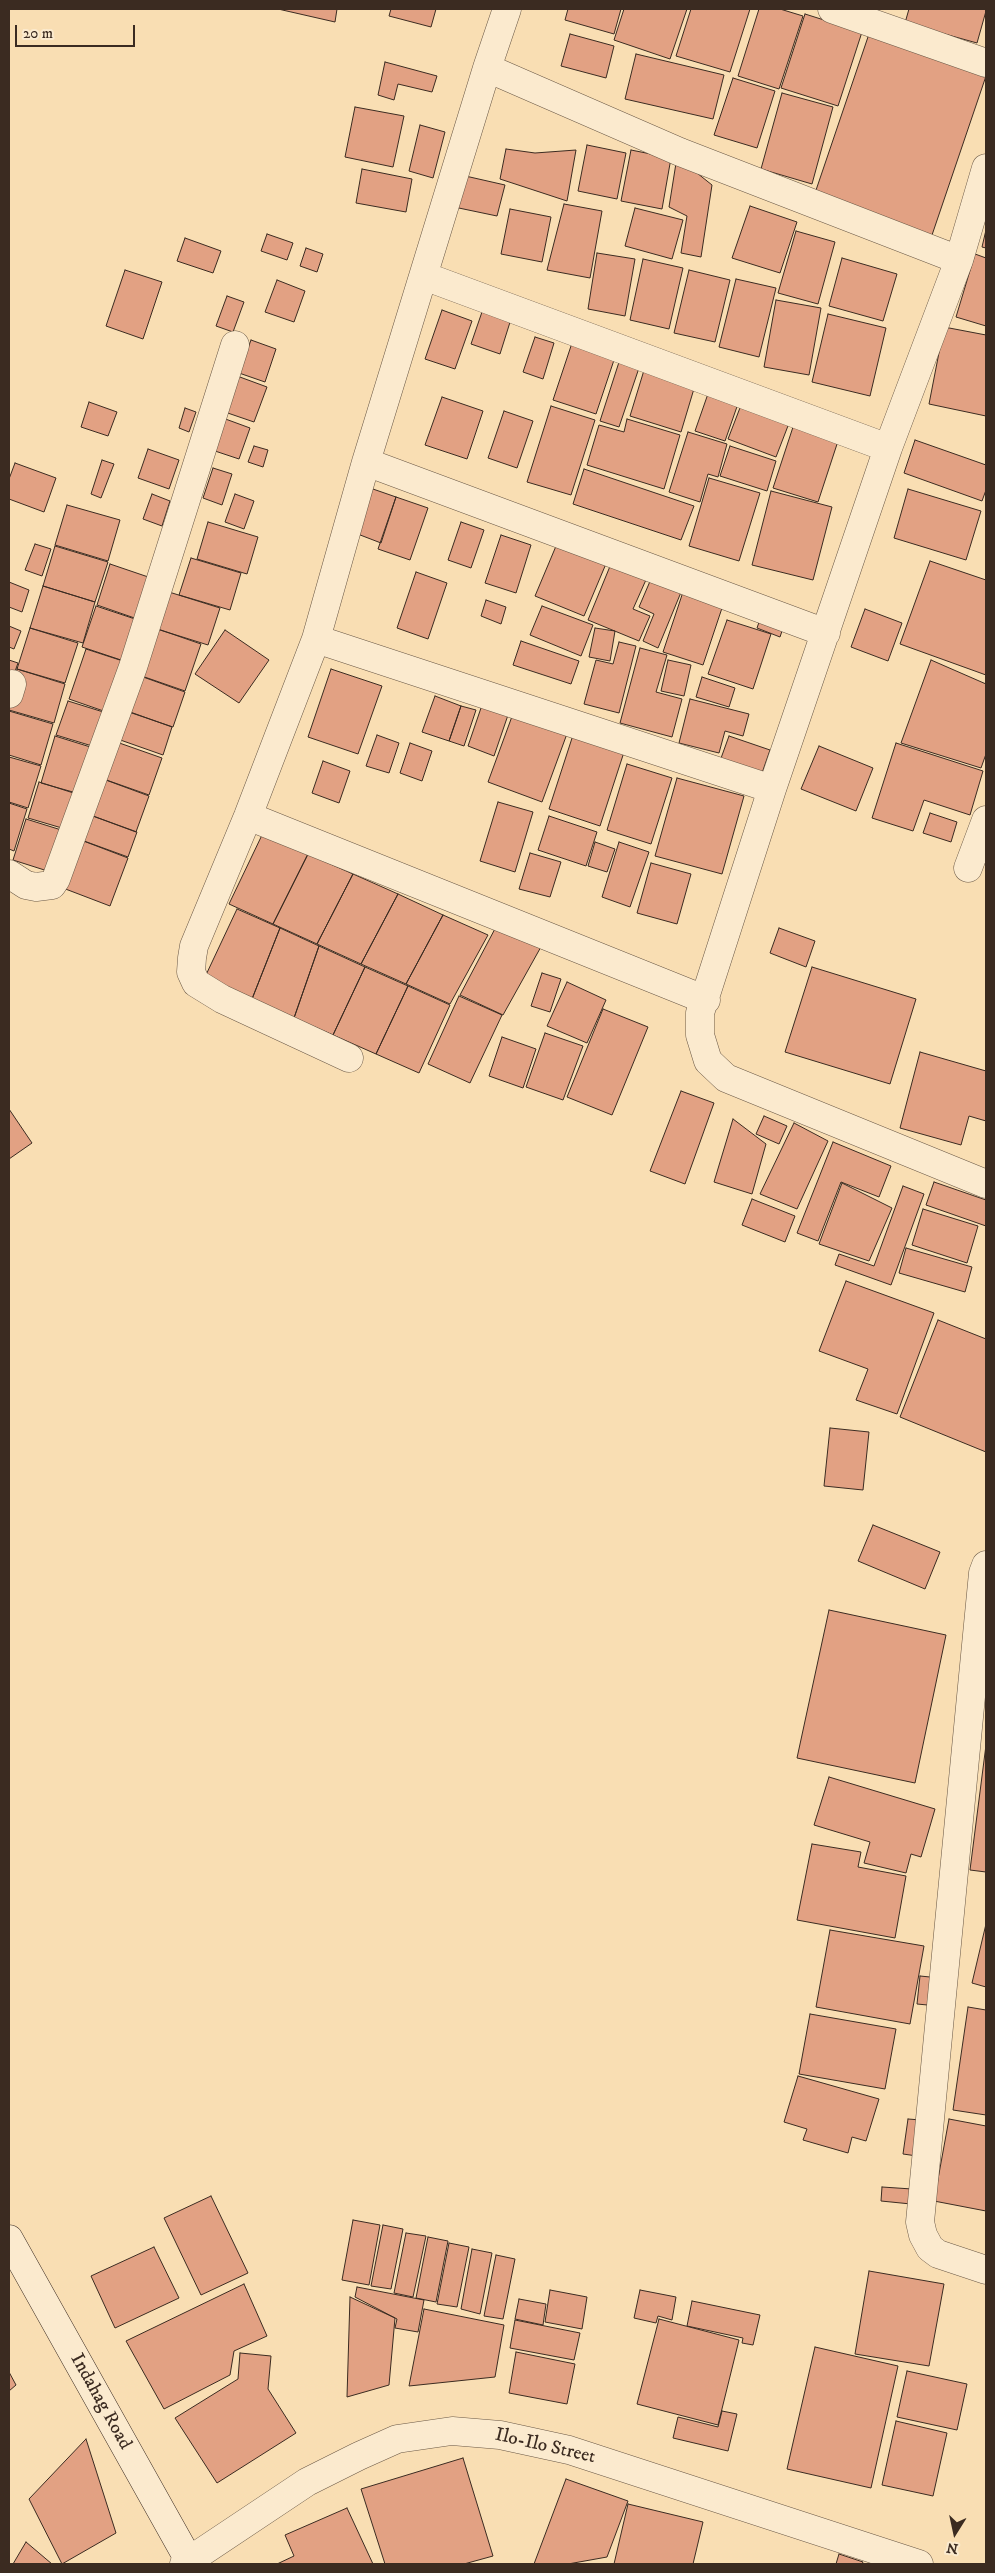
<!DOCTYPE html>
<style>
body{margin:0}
#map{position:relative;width:995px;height:2573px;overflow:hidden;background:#f9deb3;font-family:"IM FELL DW Pica",serif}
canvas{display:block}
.frame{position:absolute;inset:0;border:10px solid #3b2b21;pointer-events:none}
.north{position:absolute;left:930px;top:2508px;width:50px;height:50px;-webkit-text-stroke:4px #fbeace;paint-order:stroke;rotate:190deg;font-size:14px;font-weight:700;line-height:20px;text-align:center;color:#3b2b21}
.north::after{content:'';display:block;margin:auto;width:18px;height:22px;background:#3b2b21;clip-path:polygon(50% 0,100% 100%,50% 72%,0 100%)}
.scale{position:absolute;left:15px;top:25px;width:120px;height:22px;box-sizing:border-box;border:2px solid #3b2b21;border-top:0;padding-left:6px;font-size:15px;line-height:18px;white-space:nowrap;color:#3b2b21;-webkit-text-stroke:4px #fbeace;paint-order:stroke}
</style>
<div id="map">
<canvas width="995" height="2573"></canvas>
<div class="frame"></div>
<div class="north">N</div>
<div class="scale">20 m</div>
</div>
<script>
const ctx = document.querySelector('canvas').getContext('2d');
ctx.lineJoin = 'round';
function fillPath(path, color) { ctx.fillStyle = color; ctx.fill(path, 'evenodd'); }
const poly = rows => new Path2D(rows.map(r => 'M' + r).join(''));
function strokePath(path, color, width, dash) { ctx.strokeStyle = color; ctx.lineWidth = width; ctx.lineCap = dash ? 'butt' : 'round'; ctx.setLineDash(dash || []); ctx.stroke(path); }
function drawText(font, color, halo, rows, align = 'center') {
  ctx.font = font + ' "IM FELL DW Pica",serif'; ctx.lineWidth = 4; ctx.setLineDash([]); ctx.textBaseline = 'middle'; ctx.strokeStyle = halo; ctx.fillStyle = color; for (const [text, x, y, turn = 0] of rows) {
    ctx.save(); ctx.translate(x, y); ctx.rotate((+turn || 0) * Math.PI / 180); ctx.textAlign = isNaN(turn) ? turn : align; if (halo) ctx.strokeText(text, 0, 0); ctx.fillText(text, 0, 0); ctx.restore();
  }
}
const building = poly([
 [278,9,337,9,335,22,278,9],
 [391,9,436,9,431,27,389,16,391,9],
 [568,9,621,9,614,34,565,20,568,9],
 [624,9,687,9,670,59,614,40,624,9],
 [691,9,750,9,730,72,676,56,691,9],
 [759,9,780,9,803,16,779,89,738,76,759,9],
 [909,9,986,9,986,11,977,43,905,23,909,9],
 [805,14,862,32,838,106,781,88,805,14],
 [870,31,986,76,931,238,813,199,870,31],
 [570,34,614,46,606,78,561,66,570,34],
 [636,54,724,75,713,119,625,99,636,54],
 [385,62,437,76,432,92,398,84,394,100,378,95,385,62],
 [733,78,775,91,757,148,714,135,733,78],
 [782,93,833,107,812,184,761,169,782,93],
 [355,107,404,116,393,167,345,157,355,107],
 [420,125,445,132,433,178,409,171,420,125],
 [587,145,626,153,617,199,578,191,587,145],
 [506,149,535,153,576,150,567,201,500,179,506,149],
 [631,150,671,158,662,209,621,201,631,150],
 [677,157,712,185,701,257,681,253,687,216,669,207,677,157],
 [362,169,412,179,406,212,356,203,362,169],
 [461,175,505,185,497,216,454,207,461,175],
 [564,204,602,211,590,278,547,270,564,204],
 [750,206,797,222,780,273,732,258,750,206],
 [635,208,683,220,672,259,625,246,635,208],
 [510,209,551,217,542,262,501,254,510,209],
 [986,230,986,248,982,247,986,230],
 [796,231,835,242,818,304,778,293,796,231],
 [267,234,293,243,287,260,261,251,267,234],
 [185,238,221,251,213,273,177,261,185,238],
 [306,248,323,254,317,272,300,266,306,248],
 [597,253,635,259,625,316,588,309,597,253],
 [975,254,986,258,986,326,956,317,975,254],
 [842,258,897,274,883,321,829,306,842,258],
 [643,259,683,268,669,329,630,320,643,259],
 [125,270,162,282,143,339,106,326,125,270],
 [689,270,730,280,715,342,674,333,689,270],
 [736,279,776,288,759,357,719,347,736,279],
 [277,280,305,291,294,322,265,312,277,280],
 [227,296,244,302,233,332,216,326,227,296],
 [776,300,821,308,809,375,764,367,776,300],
 [483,309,511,319,500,354,471,344,483,309],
 [442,310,472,321,455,369,425,359,442,310],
 [828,314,886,328,870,396,812,382,828,314],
 [944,327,986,335,986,416,929,404,944,327],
 [535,337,554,343,543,379,523,372,535,337],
 [251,340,276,349,265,382,239,373,251,340],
 [573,340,616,354,596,414,553,400,573,340],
 [620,359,640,365,619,427,600,421,620,359],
 [645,367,696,382,681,432,630,416,645,367],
 [229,373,267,387,254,422,216,409,229,373],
 [710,388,740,398,725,441,695,431,710,388],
 [442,397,483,411,467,459,425,445,442,397],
 [743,400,791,418,776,457,728,439,743,400],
 [89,402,117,412,108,436,81,427,89,402],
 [551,406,595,420,571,495,527,482,551,406],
 [185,408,196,412,189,432,179,428,185,408],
 [504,411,533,421,517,468,488,458,504,411],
 [220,417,250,428,239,459,209,449,220,417],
 [627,419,680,435,664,489,587,465,599,425,624,432,627,419],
 [794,424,839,438,818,502,773,488,794,424],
 [688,432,727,444,718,477,708,474,700,502,669,492,688,432],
 [915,440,986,465,986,490,982,501,904,473,915,440],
 [254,446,268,450,263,467,248,462,254,446],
 [730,446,776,461,767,491,720,476,730,446],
 [148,449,179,460,169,489,138,478,148,449],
 [102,460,114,464,101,498,91,494,102,460],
 [15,463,56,478,44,512,9,499,9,479,15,463],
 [213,468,232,474,222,505,203,498,213,468],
 [584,469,694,506,681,540,573,504,584,469],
 [709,478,760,493,739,561,689,546,709,478],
 [370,488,396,497,381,543,355,533,370,488],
 [908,489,981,511,966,560,894,538,908,489],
 [771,491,832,507,813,580,752,565,771,491],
 [152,494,170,501,162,526,143,519,152,494],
 [235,494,254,501,244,529,225,522,235,494],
 [396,497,428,508,410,560,378,549,396,497],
 [67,505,120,520,108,561,55,545,67,505],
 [208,522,258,537,247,574,197,559,208,522],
 [461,522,484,530,471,568,448,560,461,522],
 [501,535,531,545,516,593,485,583,501,535],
 [559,539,608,559,584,616,535,596,559,539],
 [35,544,51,549,42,576,25,570,35,544],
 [55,546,108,562,95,602,43,586,55,546],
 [191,558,241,573,230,610,179,595,191,558],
 [613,559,649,573,633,609,650,616,639,641,588,620,613,559],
 [930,561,986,580,986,675,900,644,930,561],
 [110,564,160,581,146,622,97,605,110,564],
 [416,572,447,583,428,639,397,628,416,572],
 [654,572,684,585,658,648,643,641,654,614,639,607,654,572],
 [9,582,29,590,22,612,9,607,9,582],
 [43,586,95,602,83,643,30,628,43,586],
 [684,589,724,602,703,665,663,652,684,589],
 [169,592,220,608,208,645,157,629,169,592],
 [486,600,506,607,501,624,481,616,486,600],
 [766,602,789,610,780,637,757,628,766,602],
 [96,606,147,623,133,664,82,647,96,606],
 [542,606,593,625,581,656,530,635,542,606],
 [865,609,902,623,888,661,851,647,865,609],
 [727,620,771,634,753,689,708,674,727,620],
 [9,626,21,631,14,649,9,647,9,626],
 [149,626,201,644,185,691,133,673,149,626],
 [30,628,78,643,65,683,17,669,30,628],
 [595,628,615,631,610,661,589,657,595,628],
 [225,630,269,660,239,703,195,674,225,630],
 [521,641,579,661,571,684,513,665,521,641],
 [619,642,636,646,619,713,584,704,596,660,613,664,619,642],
 [640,648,667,655,656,692,682,699,672,737,620,723,640,648],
 [86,649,132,664,115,715,69,699,86,649],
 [9,660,18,663,9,688,9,660],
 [668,660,691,665,684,696,661,691,668,660],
 [931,660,986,684,986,754,981,768,901,743,931,660],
 [17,669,65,684,54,723,9,710,9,698,17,669],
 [331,669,382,686,358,754,308,737,331,669],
 [132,673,185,692,173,727,120,709,132,673],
 [702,677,735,688,729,707,696,697,702,677],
 [435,696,461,706,449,741,422,732,435,696],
 [690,699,749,714,743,736,725,731,719,753,679,743,690,699],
 [68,701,113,715,102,749,56,735,68,701],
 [482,705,508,715,494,756,468,746,482,705],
 [461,706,476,710,464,746,449,741,461,706],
 [119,708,172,727,163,755,109,736,119,708],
 [9,711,53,724,41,765,9,755,9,711],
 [514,711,568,731,542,802,488,782,514,711],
 [574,732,625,749,600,826,549,809,574,732],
 [377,735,399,743,389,773,366,766,377,735],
 [55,736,100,750,87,796,41,783,55,736],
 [729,736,770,750,761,776,720,761,729,736],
 [108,739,162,758,149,795,95,776,108,739],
 [410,743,432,751,422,781,400,773,410,743],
 [896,743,983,771,970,815,924,800,913,831,872,818,896,743],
 [819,746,873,768,856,811,801,789,819,746],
 [9,757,41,766,28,808,9,802,9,757],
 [323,761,350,771,339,803,312,793,323,761],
 [627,764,672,778,651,844,607,830,627,764],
 [95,776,149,796,136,832,82,812,95,776],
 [677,778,744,796,722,874,655,856,677,778],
 [39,782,83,796,72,831,28,818,39,782],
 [498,802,533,812,515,872,480,861,498,802],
 [9,803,27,809,14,851,9,849,9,803],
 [82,812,137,832,128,857,73,837,82,812],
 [930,813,957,822,951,842,923,833,930,813],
 [549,816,597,832,586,866,538,850,549,816],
 [26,819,71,833,57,874,13,860,26,819],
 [263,833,308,854,273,924,229,904,263,833],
 [73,837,128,858,110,906,55,885,73,837],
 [595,842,615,849,607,872,588,866,595,842],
 [619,842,649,852,630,907,602,897,619,842],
 [530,853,561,862,550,897,519,889,530,853],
 [308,854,353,874,317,944,273,924,308,854],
 [651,863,691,874,677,924,637,913,651,863],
 [353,874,398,894,361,964,317,944,353,874],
 [398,894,443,915,406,984,361,964,398,894],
 [237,909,280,928,252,999,205,977,237,909],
 [443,915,488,935,450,1004,406,984,443,915],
 [497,925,542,945,503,1015,460,995,497,925],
 [280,928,319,946,294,1018,252,999,280,928],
 [779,928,815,941,806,967,770,953,779,928],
 [319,946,365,967,333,1035,294,1018,319,946],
 [365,967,408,986,376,1054,333,1035,365,967],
 [812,967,916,999,890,1084,785,1052,812,967],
 [542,973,561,979,550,1012,531,1006,542,973],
 [567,982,606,1000,587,1043,547,1026,567,982],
 [408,986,450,1005,419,1073,376,1054,408,986],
 [459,996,502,1015,470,1083,428,1064,459,996],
 [603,1009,648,1027,612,1115,567,1097,603,1009],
 [545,1033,583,1046,563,1100,526,1087,545,1033],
 [502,1037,536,1049,523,1088,489,1076,502,1037],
 [920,1052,986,1071,986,1121,969,1116,961,1145,900,1128,920,1052],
 [681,1091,714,1103,685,1184,650,1171,681,1091],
 [9,1109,32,1143,9,1159,9,1109],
 [764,1116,787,1126,779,1144,756,1134,764,1116],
 [733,1119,766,1144,752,1194,714,1182,733,1119],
 [794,1123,828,1141,797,1209,760,1194,794,1123],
 [833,1142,891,1166,879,1197,841,1182,818,1241,797,1233,833,1142],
 [934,1182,986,1200,986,1226,926,1205,934,1182],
 [842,1183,892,1208,869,1261,819,1244,842,1183],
 [903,1186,924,1194,891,1285,835,1265,839,1254,874,1266,903,1186],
 [752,1199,795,1216,785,1242,742,1225,752,1199],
 [923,1209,978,1226,967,1263,912,1245,923,1209],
 [906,1248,972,1267,965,1292,899,1273,906,1248],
 [846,1281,934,1313,897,1414,856,1400,868,1369,819,1351,846,1281],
 [938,1320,986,1339,986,1452,900,1417,938,1320],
 [830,1428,869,1432,863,1490,824,1486,830,1428],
 [873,1525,940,1552,925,1589,858,1561,873,1525],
 [829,1610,946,1635,915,1783,797,1758,829,1610],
 [986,1745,986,1872,970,1870,986,1745],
 [829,1777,935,1809,921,1857,911,1854,906,1873,864,1863,870,1842,814,1825,829,1777],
 [812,1844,861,1852,858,1867,906,1876,895,1938,797,1920,812,1844],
 [986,1924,986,1987,972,1983,986,1924],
 [830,1930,924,1946,910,2024,816,2007,830,1930],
 [920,1976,940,1978,938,2006,917,2004,920,1976],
 [968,2007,986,2010,986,2115,953,2110,968,2007],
 [810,2014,896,2029,885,2089,799,2074,810,2014],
 [798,2076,879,2099,866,2141,852,2137,848,2153,803,2140,807,2129,784,2122,798,2076],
 [908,2119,921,2120,917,2156,903,2154,908,2119],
 [949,2119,986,2126,986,2211,934,2201,949,2119],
 [882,2187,912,2189,911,2204,881,2201,882,2187],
 [211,2196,248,2273,201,2295,164,2218,211,2196],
 [353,2220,380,2225,369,2285,342,2280,353,2220],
 [383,2225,403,2229,391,2289,371,2286,383,2225],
 [406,2233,426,2236,413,2297,394,2293,406,2233],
 [428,2237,448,2241,436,2302,416,2298,428,2237],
 [449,2243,469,2247,457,2307,437,2304,449,2243],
 [154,2247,179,2298,115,2328,91,2276,154,2247],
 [472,2249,492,2253,480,2314,461,2309,472,2249],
 [496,2255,515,2259,503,2319,484,2316,496,2255],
 [869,2271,944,2284,929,2366,855,2354,869,2271],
 [244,2284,267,2336,234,2351,230,2375,164,2409,126,2341,244,2284],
 [357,2287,424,2300,418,2332,395,2328,397,2319,355,2297,357,2287],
 [550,2290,587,2297,582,2329,545,2322,550,2290],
 [640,2290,676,2297,672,2320,658,2316,656,2323,634,2318,640,2290],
 [350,2297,395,2318,389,2385,347,2397,350,2297],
 [519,2299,546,2304,543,2325,515,2319,519,2299],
 [692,2301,760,2315,753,2345,742,2343,743,2338,687,2326,692,2301],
 [424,2309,504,2325,495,2377,409,2386,424,2309],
 [659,2319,739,2340,718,2425,637,2404,659,2319],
 [515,2320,580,2333,574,2360,510,2348,515,2320],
 [815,2347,898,2366,871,2488,787,2469,815,2347],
 [516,2352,575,2364,567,2404,509,2393,516,2352],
 [240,2353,271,2356,268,2389,296,2433,217,2483,175,2418,238,2379,240,2353],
 [907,2371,967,2384,957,2430,897,2417,907,2371],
 [9,2372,16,2385,9,2391,9,2372],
 [722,2411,737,2414,728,2451,673,2438,678,2417,718,2427,722,2411],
 [896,2421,947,2433,933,2496,882,2485,896,2421],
 [86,2439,116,2533,62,2564,29,2499,86,2439],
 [463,2458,493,2556,464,2564,385,2564,361,2489,463,2458],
 [566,2479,628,2501,607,2557,568,2564,534,2564,566,2479],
 [628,2504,703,2522,693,2564,614,2564,628,2504],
 [347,2508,373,2564,277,2564,294,2556,285,2535,347,2508],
 [26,2542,52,2564,13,2564,26,2542],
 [839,2554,863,2562,862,2564,836,2564,839,2554]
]);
fillPath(building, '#e2a183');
strokePath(building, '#3b2b21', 1);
const street = poly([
 [832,9,986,63],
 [487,68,680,152,959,260],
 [986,168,959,260,888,448,772,789,700,1013,700,1035,708,1061,726,1078,986,1184],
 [424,276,888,448],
 [366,462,826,633],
 [316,639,772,789],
 [9,694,12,684],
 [248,816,706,1000],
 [968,868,986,820],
 [9,874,26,885,36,887,52,885,56,879,133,667,235,345],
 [349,1058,222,999,196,983,191,972,192,958,194,946,248,816,316,639,366,462,487,68,507,9],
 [986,1565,983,1573,920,2222,923,2235,930,2248,938,2254,986,2270],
 [184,2564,307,2482,359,2456,397,2439,452,2431,500,2435,569,2450,919,2564]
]);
const secondary = poly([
 [9,2239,191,2564]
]);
strokePath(street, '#6a5846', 29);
strokePath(secondary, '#3b2b21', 29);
strokePath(street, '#fbeace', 28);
strokePath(secondary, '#fbeace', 28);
drawText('19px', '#3b2b21', '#fbeace', [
 ["Indahag Road",100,2402,61],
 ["Ilo-Ilo Street",545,2447,13]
]);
</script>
